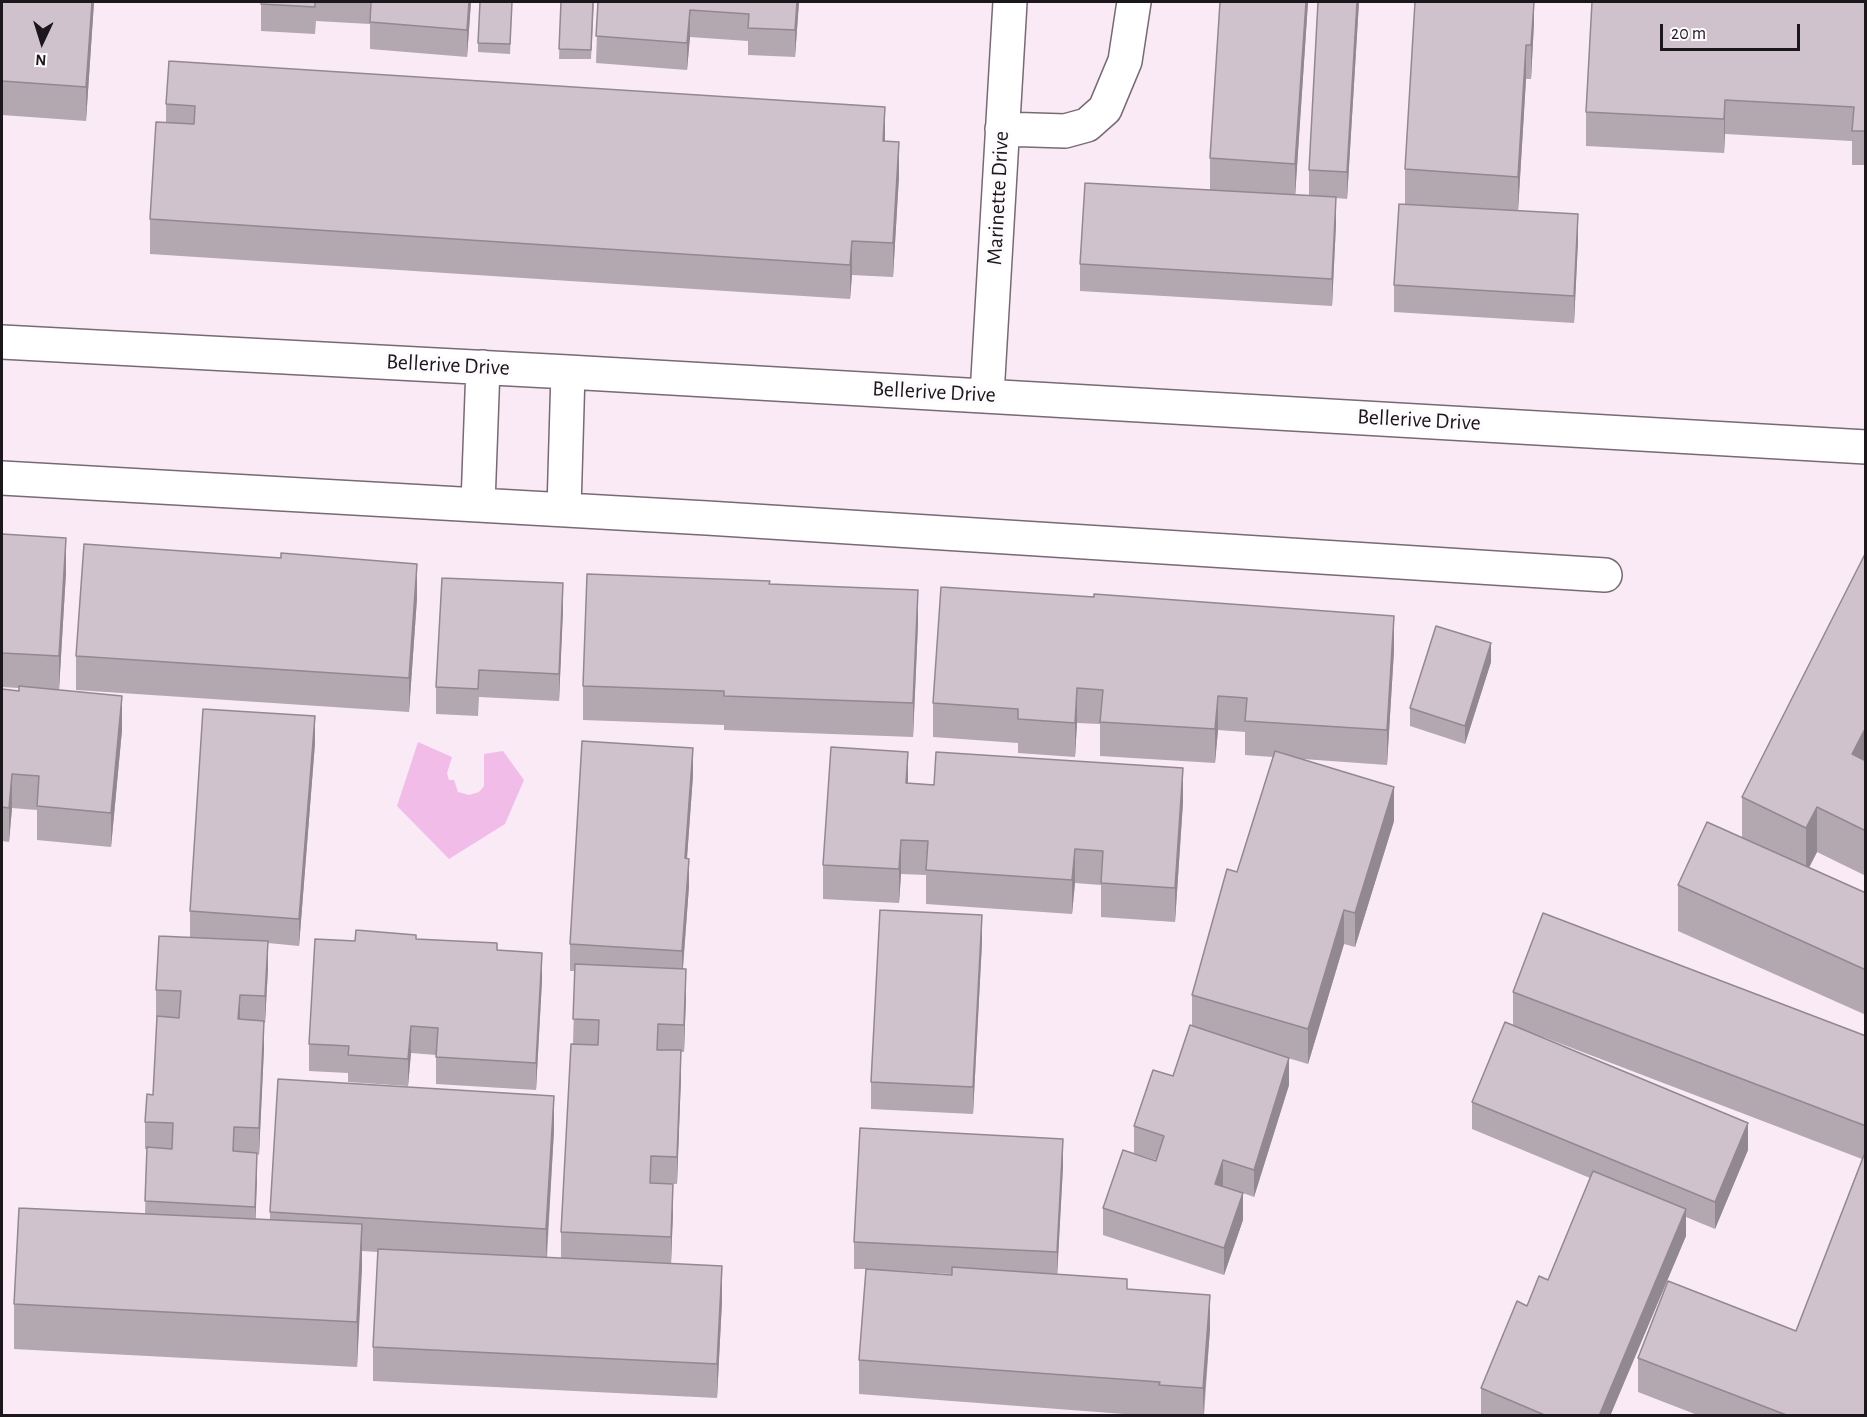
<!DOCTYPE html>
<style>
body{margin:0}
#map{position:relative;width:1867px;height:1417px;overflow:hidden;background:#f9eaf6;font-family:"Alegreya Sans",sans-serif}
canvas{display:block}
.frame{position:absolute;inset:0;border:3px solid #1c171b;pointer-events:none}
.north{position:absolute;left:12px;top:12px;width:60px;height:60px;-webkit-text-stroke:4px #fefbfe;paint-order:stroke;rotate:184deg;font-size:16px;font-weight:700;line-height:24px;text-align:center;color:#1c171b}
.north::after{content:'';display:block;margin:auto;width:21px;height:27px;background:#1c171b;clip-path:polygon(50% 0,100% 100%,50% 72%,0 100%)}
.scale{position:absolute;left:1660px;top:24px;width:140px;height:27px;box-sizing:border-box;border:3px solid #1c171b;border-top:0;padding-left:8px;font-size:18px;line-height:21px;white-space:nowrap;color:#1c171b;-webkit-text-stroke:4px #fefbfe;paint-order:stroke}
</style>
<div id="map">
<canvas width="1867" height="1417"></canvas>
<div class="frame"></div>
<div class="north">N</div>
<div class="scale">20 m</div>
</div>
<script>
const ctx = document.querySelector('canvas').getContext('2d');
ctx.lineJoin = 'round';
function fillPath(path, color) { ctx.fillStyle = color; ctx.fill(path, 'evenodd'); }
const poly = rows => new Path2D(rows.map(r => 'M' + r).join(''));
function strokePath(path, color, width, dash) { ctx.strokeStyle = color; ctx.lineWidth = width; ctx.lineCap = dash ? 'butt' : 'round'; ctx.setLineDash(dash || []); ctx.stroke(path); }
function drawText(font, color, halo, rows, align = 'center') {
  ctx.font = font + ' "Alegreya Sans",sans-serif'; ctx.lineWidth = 6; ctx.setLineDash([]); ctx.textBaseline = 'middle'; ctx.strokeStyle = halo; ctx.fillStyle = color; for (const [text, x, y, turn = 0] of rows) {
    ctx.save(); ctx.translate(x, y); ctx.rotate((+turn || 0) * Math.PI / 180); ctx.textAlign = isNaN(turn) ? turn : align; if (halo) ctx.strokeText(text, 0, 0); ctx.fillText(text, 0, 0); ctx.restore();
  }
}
fillPath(poly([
 [418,742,452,757,447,773,449,780,454,780,458,792,469,795,479,792,484,786,484,754,503,751,524,780,505,824,449,859,397,806]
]), '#f1bde8');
const minor = poly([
 [1002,129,1065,131,1087,125,1105,109,1125,61,1134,2],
 [2,342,568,372,1866,447],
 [987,395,1010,2],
 [2,478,707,518,1605,575],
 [478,504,483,367],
 [564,509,568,372]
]);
strokePath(minor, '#776a74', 36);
strokePath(minor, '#fff', 33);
fillPath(poly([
 [2,2,94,2,86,121,2,115],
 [261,2,471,2,467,57,370,49,370,24,316,21,315,34,261,31],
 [512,2,510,54,478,52,478,43],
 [561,2,594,2,591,59,559,59],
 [598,2,799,2,795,57,748,55,748,41,690,37,687,70,596,63],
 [1220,2,1308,2,1295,195,1309,196,1309,170,1318,2,1359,2,1347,199,1336,198,1336,224,1332,306,1080,291,1080,264,1210,190,1210,158],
 [1534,2,1534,23,1531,79,1526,79,1518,211,1405,204,1405,169],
 [1866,2,1866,165,1852,165,1852,141,1725,134,1724,153,1586,146,1586,112],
 [166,104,885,141,899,176,893,277,852,275,850,299,150,254,150,219,166,122],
 [1578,241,1574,323,1394,312,1394,285],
 [2,534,66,572,59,690,122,730,111,847,37,840,37,810,12,808,9,842,2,841,2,689,19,691,19,688,2,687],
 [1866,552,1866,876,1817,852,1809,868,1866,893,1866,1015,1678,931,1678,885,1742,838,1742,797],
 [281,558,417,598,409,712,76,690,76,656],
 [770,584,918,624,913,737,724,730,724,725,583,720,583,686],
 [563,610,559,701,479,697,478,716,436,714,436,687],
 [1394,650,1387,765,1303,759,1394,821,1355,947,1344,944,1308,1064,1288,1058,1289,1085,1254,1197,1240,1192,1243,1220,1224,1275,1103,1235,1103,1208,1156,1161,1156,1160,1134,1153,1134,1126,1173,1076,1192,1026,1192,995,1237,872,1273,757,1245,755,1245,732,1218,730,1215,763,1100,756,1100,724,1077,723,1075,757,1018,753,1018,743,933,737,933,703],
 [1491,662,1465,744,1410,726,1410,708],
 [315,743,299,946,268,943,268,968,265,1023,264,1023,264,1048,259,1155,257,1154,255,1219,270,1220,270,1212,554,1130,547,1258,561,1259,561,1232,573,1044,575,971,570,971,570,944,693,775,687,858,689,886,683,969,686,996,684,1052,681,1052,681,1077,677,1184,651,1183,673,1211,671,1264,722,1301,717,1398,373,1381,373,1347,378,1252,362,1251,357,1367,14,1349,14,1304,145,1214,147,1149,145,1149,145,1122,153,1095,157,1017,156,1016,156,990,190,938,190,911],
 [908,783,1183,802,1175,922,1101,917,1101,885,1075,883,1072,914,926,904,926,875,901,874,899,903,823,899,823,865],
 [416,939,497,950,542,980,536,1090,436,1084,436,1055,411,1053,408,1086,348,1082,348,1073,309,1071,309,1044,355,941],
 [982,942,973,1114,871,1109,871,1082],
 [1513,992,1866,1036,1866,1416,1700,1416,1638,1392,1638,1358,1796,1331,1862,1159,1517,1027,1748,1150,1715,1229,1686,1217,1686,1236,1610,1416,1481,1415,1481,1388,1548,1280,1590,1178,1472,1129,1472,1102,1513,1026],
 [1063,1166,1057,1274,1127,1289,1210,1329,1204,1416,1151,1416,859,1394,859,1360,866,1269,854,1269,854,1242],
 [887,1270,952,1274,952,1275]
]), '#b3a7b0');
fillPath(poly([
 [92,2,94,2,86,121,86,87],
 [469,2,471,2,467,57,467,30],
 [797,2,799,2,795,57,795,30],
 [1306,2,1308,2,1295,198,1295,164],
 [1357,2,1359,2,1347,199,1347,172],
 [1534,2,1534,23,1531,79,1531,45],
 [690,10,690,37,687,70,687,43],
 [1526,45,1526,79,1518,211,1518,177],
 [1725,100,1725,134,1724,153,1724,119],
 [885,107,885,141,883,141],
 [899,142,899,176,893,277,893,243],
 [1336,197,1336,224,1332,306,1332,279],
 [1578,214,1578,241,1574,323,1574,296],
 [852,241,852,275,850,299,850,265],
 [66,538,66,572,59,690,59,656],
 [417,564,417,598,409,712,409,678],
 [563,583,563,610,559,701,559,674],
 [918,590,918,624,913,737,913,703],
 [1394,616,1394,650,1387,765,1387,730],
 [1491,643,1491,662,1465,744,1465,726],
 [1077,688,1077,723,1075,757,1075,723],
 [122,696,122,730,111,847,111,813],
 [1218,696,1218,730,1215,763,1215,729],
 [315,716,315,743,299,946,299,919],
 [1866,727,1866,772,1852,754],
 [693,748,693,775,685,885,685,858],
 [908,752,908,786,906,783],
 [1183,768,1183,802,1175,922,1175,888],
 [12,774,12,808,9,842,9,808],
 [1394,787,1394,821,1355,947,1355,913],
 [1817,807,1817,852,1806,873,1806,828],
 [901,840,901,874,899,903,899,869],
 [1075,849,1075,883,1072,914,1072,880],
 [689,859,689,886,682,978,682,951],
 [1344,910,1344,944,1308,1064,1308,1029],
 [982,915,982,942,973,1114,973,1087],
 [268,941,268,968,265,1023,265,996],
 [542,953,542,980,536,1090,536,1063],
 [686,969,686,996,684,1052,684,1025],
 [240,995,240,1022,238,1019],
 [264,1021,264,1048,259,1155,259,1128],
 [411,1026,411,1053,408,1086,408,1059],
 [681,1050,681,1077,677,1184,677,1157],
 [1289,1058,1289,1085,1254,1197,1254,1170],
 [554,1096,554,1130,546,1263,546,1229],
 [1748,1123,1748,1150,1715,1229,1715,1202],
 [234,1127,234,1154,233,1151],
 [1063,1139,1063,1166,1057,1279,1057,1252],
 [257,1153,257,1180,255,1234,255,1207],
 [1223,1160,1223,1187,1215,1184],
 [673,1184,673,1211,671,1264,671,1237],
 [1243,1193,1243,1220,1224,1275,1224,1248],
 [1686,1209,1686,1236,1610,1416,1599,1416],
 [362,1224,362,1269,357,1367,357,1322],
 [722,1266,722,1301,717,1398,717,1364],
 [1210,1295,1210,1329,1203,1416,1203,1388]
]), '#928890');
const building = poly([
 [2,2,92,2,86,87,2,81,2,2],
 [261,2,315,2,315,7,261,4,261,2],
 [371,2,469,2,467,30,370,22,371,2],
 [480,2,512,2,510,44,478,43,480,2],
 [561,2,593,2,591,50,559,49,561,2],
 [598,2,797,2,795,30,748,28,749,14,690,10,687,43,596,36,598,2],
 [1220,2,1306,2,1295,164,1210,158,1220,2],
 [1318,2,1357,2,1347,172,1309,170,1318,2],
 [1415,2,1534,2,1531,45,1526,45,1518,177,1405,169,1415,2],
 [1592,2,1866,2,1866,131,1852,131,1854,107,1725,100,1724,119,1586,112,1592,2],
 [169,61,885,107,883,141,899,142,893,243,852,241,850,265,150,219,156,122,194,124,195,106,166,104,169,61],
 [1085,183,1336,197,1332,279,1080,264,1085,183],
 [1399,204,1578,214,1574,296,1394,285,1399,204],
 [2,534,66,538,59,656,2,653,2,534],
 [84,544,281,558,281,553,417,564,409,678,76,656,84,544],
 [1866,552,1866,727,1852,754,1866,761,1866,831,1817,807,1806,828,1742,797,1866,552],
 [587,574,770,581,769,584,918,590,913,703,724,696,724,691,583,686,587,574],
 [442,578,563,583,559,674,479,670,478,689,436,687,442,578],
 [941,587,1094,597,1094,594,1394,616,1387,730,1245,721,1247,698,1218,696,1215,729,1100,722,1103,690,1077,688,1075,723,1018,719,1018,709,933,703,941,587],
 [1436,626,1491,643,1465,726,1410,708,1436,626],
 [19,686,122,696,111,813,37,806,39,776,12,774,9,808,2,807,2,689,19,691,19,686],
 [203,709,315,716,299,919,190,911,203,709],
 [582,741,693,748,685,858,689,859,682,951,570,944,582,741],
 [831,747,908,752,906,783,934,785,936,752,1183,768,1175,888,1101,883,1103,851,1075,849,1072,880,926,870,928,841,901,840,899,869,823,865,831,747],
 [1275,751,1394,787,1355,913,1344,910,1308,1029,1192,995,1227,869,1237,872,1275,751],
 [1707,822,1866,893,1866,970,1678,885,1707,822],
 [880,910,982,915,973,1087,871,1082,880,910],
 [1543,913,1866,1036,1866,1126,1513,992,1543,913],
 [356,930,416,935,416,939,497,943,497,950,542,953,536,1063,436,1057,438,1028,411,1026,408,1059,348,1055,349,1046,309,1044,315,939,355,941,356,930],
 [159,936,268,941,265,996,240,995,238,1019,264,1021,259,1128,234,1127,233,1151,257,1153,255,1207,145,1201,147,1147,172,1149,173,1123,145,1122,147,1094,153,1095,157,1016,179,1018,181,991,156,990,159,936],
 [575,964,686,969,684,1025,658,1024,657,1050,681,1050,677,1157,651,1156,650,1183,673,1184,671,1237,561,1232,571,1044,598,1045,599,1020,573,1019,575,964],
 [1505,1022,1748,1123,1715,1202,1472,1102,1505,1022],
 [1190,1025,1289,1058,1254,1170,1223,1160,1215,1184,1243,1193,1224,1248,1103,1208,1123,1150,1156,1161,1164,1136,1134,1126,1153,1070,1173,1076,1190,1025],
 [278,1079,554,1096,546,1229,270,1212,278,1079],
 [860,1128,1063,1139,1057,1252,854,1242,860,1128],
 [1866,1150,1866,1416,1789,1416,1638,1358,1668,1281,1796,1331,1866,1150],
 [1593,1171,1686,1209,1599,1416,1547,1416,1481,1388,1517,1301,1527,1306,1539,1276,1548,1280,1593,1171],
 [19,1208,362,1224,357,1322,14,1304,19,1208],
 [378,1249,722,1266,717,1364,373,1347,378,1249],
 [952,1267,1127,1279,1127,1289,1210,1295,1203,1388,1159,1385,1160,1382,859,1360,866,1269,952,1275,952,1267]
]);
fillPath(building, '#d0c2cd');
strokePath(building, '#928890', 1.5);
drawText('22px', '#1c171b', '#fefbfe', [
 ["Marinette Drive",998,198,-87],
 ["Bellerive Drive",448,365,3],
 ["Bellerive Drive",934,392,3],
 ["Bellerive Drive",1419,420,3]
]);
</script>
